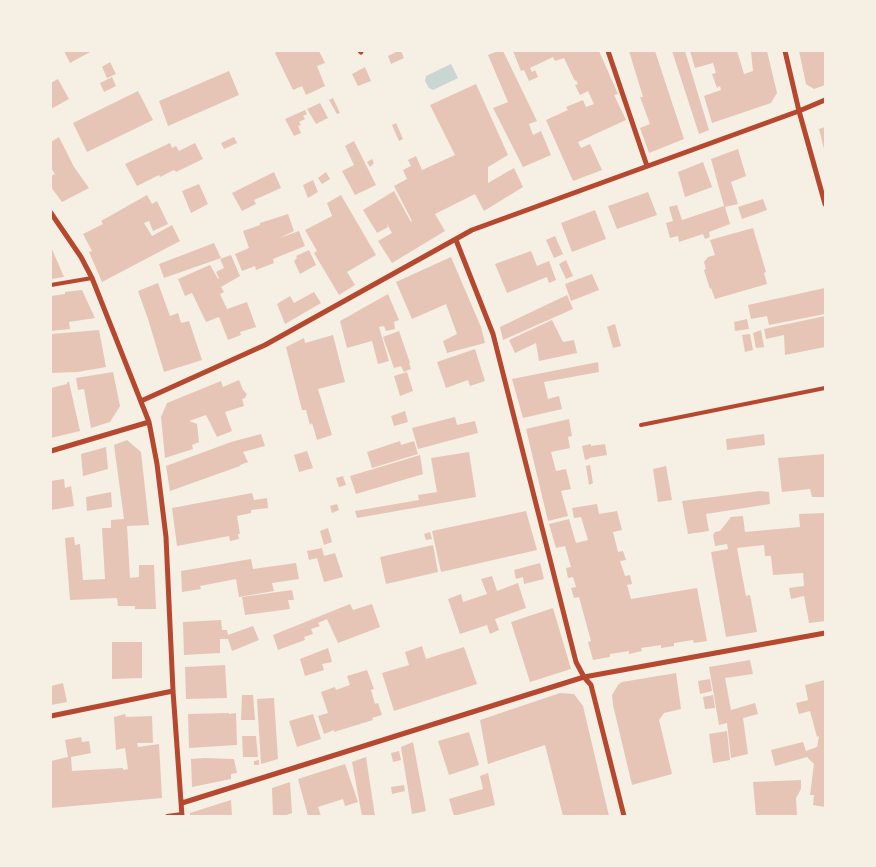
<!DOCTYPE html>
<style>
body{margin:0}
#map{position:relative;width:876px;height:867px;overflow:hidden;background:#f6efe4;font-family:Lato,sans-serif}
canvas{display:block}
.frame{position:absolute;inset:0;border:52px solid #f6efe4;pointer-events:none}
</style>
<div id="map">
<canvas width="876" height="867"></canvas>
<div class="frame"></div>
</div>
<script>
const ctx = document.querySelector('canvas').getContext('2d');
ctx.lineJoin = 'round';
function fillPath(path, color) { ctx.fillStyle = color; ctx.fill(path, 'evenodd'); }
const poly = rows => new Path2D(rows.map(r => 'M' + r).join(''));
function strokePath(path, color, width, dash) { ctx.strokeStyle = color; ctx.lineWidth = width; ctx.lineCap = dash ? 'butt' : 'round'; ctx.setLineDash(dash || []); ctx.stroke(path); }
fillPath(poly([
 [451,64,458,78,433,90,429,88,425,81,426,76]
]), '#c9d6d2');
fillPath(poly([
 [64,51,92,51,70,63],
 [278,51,319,51,325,63,317,66,325,86,306,95,302,86,293,90,275,53],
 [398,51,401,51,404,58,391,64,388,56],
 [498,51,503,51,537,121,529,124,533,135,541,131,551,155,523,167,493,108,508,102,488,55],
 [513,51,599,51,618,94,614,95,626,120,578,142,581,148,590,144,602,170,573,181,546,120,568,110,566,107,583,100,586,107,594,104,588,91,580,95,575,85,578,84,576,80,575,81,564,58,555,61,553,57,530,68,532,72,535,70,538,77,529,81,524,70,521,71],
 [629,51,655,51,684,139,649,153,640,128,650,124,640,97,643,97],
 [672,51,685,51,709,130,699,134],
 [690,51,737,51,744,74,753,71,751,52,767,51,777,93,771,103,712,123,704,96,721,90,720,86,717,88,712,74,716,73,713,63,695,68],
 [799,51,825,51,825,85,814,89,806,84],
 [110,62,116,74,107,78,102,67],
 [365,67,371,81,358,86,352,74],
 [229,71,239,95,168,126,159,101],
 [112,77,116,86,104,92,100,83],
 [58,79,69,99,51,109,51,83],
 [476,84,508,155,488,167,488,183,514,168,523,187,484,211,475,194,435,214,445,231,392,263,378,241,392,233,386,222,388,227,377,233,363,210,394,191,411,222,412,221,394,186,407,179,403,170,411,166,408,160,416,156,422,170,455,155,430,105],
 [138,91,153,120,87,152,73,123],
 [333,98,340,113,337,114,329,100],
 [320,103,328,118,316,124,307,109],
 [305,110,307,114,303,116,305,119,299,122,301,125,298,126,301,133,294,136,285,119],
 [396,123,403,139,399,141,392,125],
 [825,127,825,149,824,149,819,129],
 [59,137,74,167,89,188,62,202,51,187,51,176,55,174,51,168,51,142],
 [234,137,237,143,224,149,221,143],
 [354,141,376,185,355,195,342,171,354,165,345,146],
 [170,143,172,148,176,146,179,151,195,143,203,159,176,172,174,170,160,177,159,175,137,186,125,164],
 [738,149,746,176,731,182,738,204,725,207,730,224,709,232,710,237,705,239,703,234,679,242,678,236,670,238,666,223,673,221,669,207,677,205,682,220,724,206,711,159],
 [372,159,374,163,370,167,367,162],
 [703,162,712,187,685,197,678,172],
 [274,172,281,188,254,200,256,204,242,211,232,193],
 [326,172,330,179,322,184,318,178],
 [313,180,318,192,308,198,303,185],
 [199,184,208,204,191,213,182,191],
 [648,192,657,215,617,229,608,206],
 [147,195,152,204,157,201,168,224,153,231,149,221,144,223,152,236,172,225,180,241,102,282,89,252,92,251,83,234,103,224,101,221],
 [341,195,376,255,347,272,355,285,339,295,314,253,317,251,305,230,332,216,327,203],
 [763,199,767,210,742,219,738,207],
 [595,210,606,239,572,252,561,223],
 [288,214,294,231,280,238,299,231,305,246,273,259,274,263,256,270,255,266,242,271,235,254,249,248,243,231,260,225,260,223],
 [753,228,766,272,764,273,767,284,715,299,711,288,710,289,704,270,706,269,704,262,708,257,715,255,710,240],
 [555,236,563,254,554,258,546,240],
 [214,243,221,258,164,278,159,264],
 [51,247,64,277,51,279],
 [309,250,316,265,300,274,294,261,297,258,296,256],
 [531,251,537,266,549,261,556,280,549,283,547,277,507,293,495,264],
 [231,255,240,276,221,287,224,292,220,294,227,309,247,302,256,327,240,332,241,335,228,340,219,317,206,322,192,293,185,296,178,279,210,265,218,279,219,278,216,272,224,268,220,259],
 [451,257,481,327,485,343,447,353,443,341,457,334,446,304,412,319,396,282],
 [566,260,573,276,566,279,559,264],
 [592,274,599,290,571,301,565,284],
 [158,283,170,316,178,313,181,323,189,321,202,360,164,372,148,319,138,291],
 [825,288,825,314,769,325,767,316,751,319,748,305],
 [82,290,95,318,69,322,70,329,51,331,51,296,65,294,65,292],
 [314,292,321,303,285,324,277,304,290,296,294,303],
 [388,294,399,320,394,322,395,329,386,331,384,326,379,327,389,361,378,364,372,341,347,348,340,321],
 [567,295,573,309,503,340,500,327],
 [825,316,825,347,785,355,784,335,766,339,764,329],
 [747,319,749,329,735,331,734,322],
 [552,320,563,342,574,340,577,353,539,361,536,343,515,353,509,340],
 [615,324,621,346,613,348,607,327],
 [99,330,106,367,78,372,51,373,51,334],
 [761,330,764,347,756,348,753,333],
 [399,331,410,363,409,363,411,369,404,372,401,366,394,368,383,337],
 [750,334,753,350,745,352,742,335],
 [333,335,345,382,318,389,332,435,317,440,312,423,310,425,306,410,302,410,286,347,304,338,305,343],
 [475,349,485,381,470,386,468,380,446,388,437,362],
 [598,362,599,372,544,382,548,399,559,396,562,409,523,418,512,379],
 [113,372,120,406,110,422,91,428,84,389,78,390,76,378],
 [407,372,413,391,400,396,394,376],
 [239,380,243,390,247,394,245,398,242,399,244,406,225,412,232,431,217,437,206,415,189,421,197,424,199,442,192,445,193,449,165,458,161,417,167,403,221,381,223,387],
 [67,382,69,382,80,431,51,438,51,388,67,384],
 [405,411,408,422,394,426,391,416],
 [455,417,457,425,475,421,478,433,418,449,412,428],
 [569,419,572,436,568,437,570,448,551,452,556,471,566,469,571,489,561,491,568,516,548,521,526,429],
 [261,434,265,446,243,452,248,462,240,465,240,466,170,491,166,466,231,442],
 [764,434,765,445,727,450,726,439],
 [127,440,141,452,149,525,127,526,130,578,139,577,139,565,154,565,156,609,135,609,135,606,118,606,117,598,70,600,65,538,74,537,75,545,80,544,83,580,105,579,102,528,111,528,111,520,124,519,114,445],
 [400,441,401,445,414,441,418,454,372,468,367,452],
 [591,444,591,446,605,444,607,455,589,458,589,459,585,460,582,446],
 [106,447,108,469,83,476,81,454],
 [307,451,313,468,299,472,294,455],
 [469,452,476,497,357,518,355,511,419,500,418,495,437,492,431,458],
 [825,454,825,497,812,497,810,489,782,492,778,458],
 [420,455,423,474,356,494,350,476],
 [590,465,593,483,589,485,586,466],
 [666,466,672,500,658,502,653,469],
 [343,476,346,485,339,487,336,478],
 [64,479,65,488,71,486,74,506,51,510,51,481],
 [760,491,769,492,770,504,706,514,709,531,688,534,682,501],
 [111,492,112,507,87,511,86,497],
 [252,493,254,500,267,498,268,508,251,510,251,513,237,516,240,534,238,534,239,539,230,541,229,536,177,546,172,508],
 [337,504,339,510,332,513,330,506],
 [597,504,599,514,617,511,622,530,613,532,618,552,623,551,626,560,620,561,625,576,630,575,632,584,627,585,631,599,697,588,707,641,694,643,693,640,674,643,674,646,661,648,661,645,641,648,642,651,629,654,629,651,610,654,610,657,593,660,588,642,591,641,579,597,574,598,571,588,576,587,573,577,568,578,566,568,571,567,565,546,556,548,549,524,569,519,576,543,588,540,581,517,574,518,572,508],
 [526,511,537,550,441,572,432,531],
 [825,513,825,621,809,623,804,596,791,599,789,588,804,586,803,573,773,575,771,556,765,556,764,545,737,548,746,596,750,595,757,632,726,637,711,552,728,549,727,544,715,546,713,535,715,532,720,531,731,517,743,516,745,532,800,527,799,514],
 [328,528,332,542,324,545,320,531],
 [430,532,432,539,426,540,424,534],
 [433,545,438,572,386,584,380,557],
 [322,548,324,556,335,553,343,577,324,582,317,558,309,560,307,551],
 [251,559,253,569,296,563,299,579,272,583,274,591,239,597,236,579,200,586,201,589,182,592,181,571],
 [540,563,544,579,524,584,523,577,516,579,514,570],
 [492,576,497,591,518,583,526,608,495,619,499,630,490,634,487,625,460,634,448,599,461,594,463,602,487,594,481,579],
 [292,590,294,600,288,600,290,609,245,615,242,597],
 [350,604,353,610,372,604,380,627,338,643,327,619,318,623,320,626,311,629,313,634,304,637,305,640,278,650,273,635],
 [553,608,571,669,530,682,511,622],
 [221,620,222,630,227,630,228,635,253,626,259,640,232,651,228,639,220,639,220,653,184,655,183,622],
 [112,642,142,642,142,678,112,679],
 [422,646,426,659,464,647,477,684,394,711,382,673,409,665,405,652],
 [328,648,332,662,322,664,324,670,305,676,300,659],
 [750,660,753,674,725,678,731,710,755,703,758,714,743,718,748,754,731,758,727,723,719,725,709,667],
 [225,665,227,698,186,699,185,667],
 [367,670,374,689,371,690,375,704,378,703,382,715,372,718,373,720,334,732,334,730,324,734,318,716,328,713,321,692,335,687,336,690,350,685,347,676],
 [676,673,681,709,664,713,659,720,672,774,632,785,613,705,612,695,618,685,622,682],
 [710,679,712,691,700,694,698,681],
 [825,680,825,807,813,805,814,795,810,795,814,764,807,757,775,766,771,750,803,742,806,751,817,747,819,736,817,737,810,711,799,714,796,703,808,700,805,685],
 [63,683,67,702,51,705,51,686],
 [560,693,574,694,583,706,609,816,563,816,545,745,488,764,480,720],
 [242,695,253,695,255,720,241,720],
 [713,695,715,708,705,709,703,697],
 [274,698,278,759,261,764,257,699],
 [229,713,229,714,236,713,237,745,189,748,188,714],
 [125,714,126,717,152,716,153,743,137,743,138,747,159,744,162,798,51,808,51,761,68,757,65,740,81,737,82,742,89,741,91,753,71,757,72,771,123,768,123,770,128,769,125,748,116,750,114,717],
 [313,714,321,739,297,747,289,721],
 [727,731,730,760,713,763,709,734],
 [469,732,479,765,449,775,438,741],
 [242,736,256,736,258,757,243,757],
 [413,742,426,811,412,814,401,747],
 [399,751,401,760,393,762,391,753],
 [366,757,375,816,362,816,352,762],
 [205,758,234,759,237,773,231,774,231,779,192,787,191,759],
 [259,760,259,765,254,765,254,761],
 [345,764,358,802,345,806,343,799,318,807,321,816,308,816,298,779],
 [488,773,495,805,454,816,449,799,483,789,480,776],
 [801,780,801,789,796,798,797,816,756,816,753,782],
 [290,782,292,813,284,816,273,816,272,788],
 [404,785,405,791,392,794,391,787],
 [231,800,232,816,190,816,190,813]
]), '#e6c5b7');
strokePath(poly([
 [51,285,92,278],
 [641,425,825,388],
 [167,816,182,814]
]), '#b5482f', 4);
strokePath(poly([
 [360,51,361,52],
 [608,51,647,166],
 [785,51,799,111,825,204],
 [51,213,81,257,92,278,149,422,157,464,166,537,173,691,182,816],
 [456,240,493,334,576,662,584,677,591,685,624,816],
 [141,401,265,345,472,230,799,111,825,100],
 [51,451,149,422],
 [51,716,173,691],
 [182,803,584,677,825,633]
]), '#b5482f', 5);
</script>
